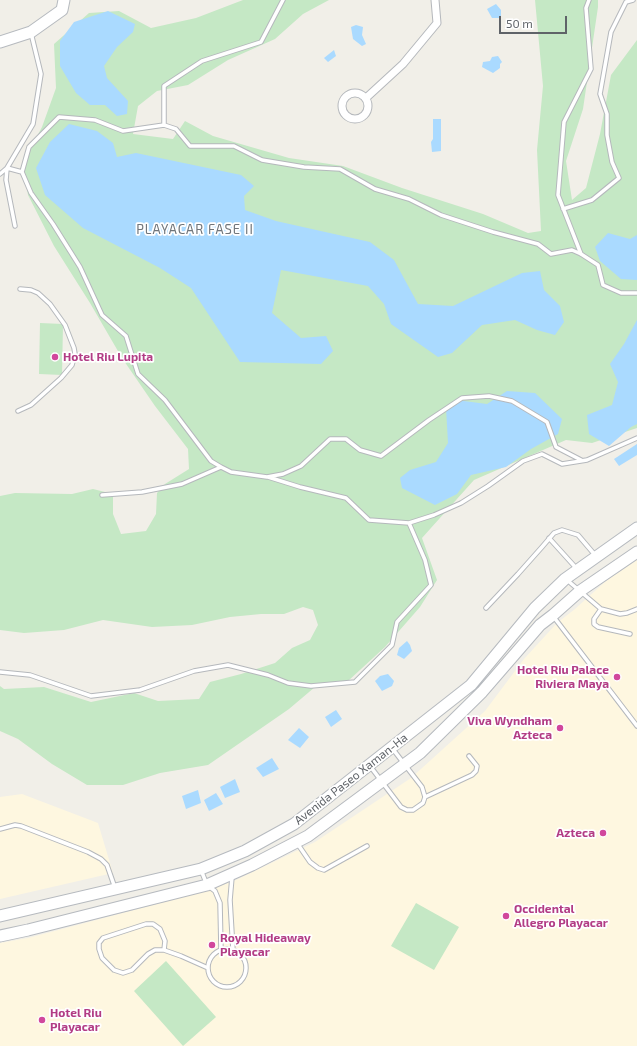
<!DOCTYPE html>
<style>
body{margin:0}
#map{position:relative;width:637px;height:1046px;overflow:hidden;background:#f1efe8;font-family:"Exo 2",sans-serif}
canvas{display:block}
.scale{position:absolute;left:499px;top:16px;width:68px;height:18px;box-sizing:border-box;border:2px solid #5f6368;border-top:0;padding-left:5px;font-size:12px;line-height:14px;white-space:nowrap;color:#5f6368;-webkit-text-stroke:3px #fff;paint-order:stroke}
</style>
<div id="map">
<canvas width="637" height="1046"></canvas>
<div class="scale">50 m</div>
</div>
<script>
const ctx = document.querySelector('canvas').getContext('2d');
ctx.lineJoin = 'round';
function fillPath(path, color) { ctx.fillStyle = color; ctx.fill(path, 'evenodd'); }
const poly = rows => new Path2D(rows.map(r => 'M' + r).join(''));
function strokePath(path, color, width, dash) { ctx.strokeStyle = color; ctx.lineWidth = width; ctx.lineCap = dash ? 'butt' : 'round'; ctx.setLineDash(dash || []); ctx.stroke(path); }
function drawText(font, color, halo, rows, align = 'center') {
  ctx.font = font + ' "Exo 2",sans-serif'; ctx.lineWidth = 3.5; ctx.setLineDash([]); ctx.textBaseline = 'middle'; ctx.strokeStyle = halo; ctx.fillStyle = color; for (const [text, x, y, turn = 0] of rows) {
    ctx.save(); ctx.translate(x, y); ctx.rotate((+turn || 0) * Math.PI / 180); ctx.textAlign = isNaN(turn) ? turn : align; if (halo) ctx.strokeText(text, 0, 0); ctx.fillText(text, 0, 0); ctx.restore();
  }
}
fillPath(poly([
 [637,560,637,1046,0,1046,0,943,28,938,206,891,236,880,315,842,411,778,485,711,524,659,557,623,575,609,606,581],
 [22,794,98,823,113,873,0,899,0,797]
]), '#fef7e0');
fillPath(poly([
 [243,0,329,0,303,14,275,39,228,60,188,85,157,91,138,106,133,134,173,139,185,121,213,136,289,158,343,166,402,188,483,214,528,233,541,231,537,150,543,86,535,0,598,0,598,7,583,109,566,161,572,200,586,188,600,134,611,75,637,40,637,428,592,443,566,440,474,480,422,538,437,580,420,607,385,647,348,681,315,687,289,709,208,765,160,773,123,785,87,785,52,764,18,739,0,731,0,686,4,689,44,687,91,702,134,693,158,701,199,699,210,682,241,674,275,663,292,648,310,640,318,625,313,610,303,607,284,614,261,614,230,617,192,625,152,627,103,620,64,630,24,633,0,630,0,496,15,493,72,494,93,489,113,494,113,514,121,534,146,531,156,514,157,493,165,484,189,469,188,449,155,406,122,358,90,303,54,246,28,195,23,163,42,127,56,88,54,44,89,13,119,11,151,28,196,18],
 [40,323,63,324,62,375,39,374],
 [416,903,459,927,434,970,391,946],
 [166,961,216,1017,183,1046,134,991]
]), '#c5e8c5');
fillPath(poly([
 [496,4,501,10,501,18,492,18,487,9],
 [108,11,135,24,133,32,117,47,104,66,107,78,128,101,127,114,117,116,105,105,90,105,76,93,60,66,60,41,74,22],
 [356,25,363,27,362,35,366,44,362,46,353,39,351,27],
 [334,50,336,56,328,62,324,58],
 [498,56,502,62,500,64,500,68,493,73,482,67,483,62,490,61,492,57],
 [433,119,441,119,441,151,432,152,431,142,433,139],
 [69,124,97,131,113,143,117,157,136,153,241,175,254,186,244,196,245,210,276,221,370,242,394,260,418,304,453,306,522,273,540,271,544,290,560,306,564,322,555,335,537,330,515,320,482,325,452,353,438,357,391,324,384,304,368,286,281,270,272,313,301,338,326,336,333,351,321,364,240,362,191,288,160,268,83,228,45,195,36,168,50,142],
 [608,233,630,239,637,235,637,280,621,279,600,261,595,247],
 [637,320,637,424,631,427,609,446,589,434,587,415,612,405,618,382,610,364,624,344],
 [507,391,535,393,562,419,558,434,531,449,506,467,471,475,457,494,435,505,402,488,400,478,410,470,436,462,448,443,446,408,456,400,487,404],
 [637,444,637,455,619,466,614,459],
 [407,641,410,645,412,651,404,659,397,655,399,648],
 [388,674,394,681,392,686,382,691,375,681,380,676],
 [336,710,342,719,331,727,325,717],
 [299,728,309,737,300,748,288,740],
 [272,758,279,769,263,777,256,768],
 [235,779,240,792,225,798,220,787],
 [198,790,201,803,186,809,182,796],
 [216,793,223,804,209,811,204,800]
]), '#aadaff');
const lane = poly([
 [164,125,164,86,202,61,261,42,283,0],
 [22,172,31,193,53,224,80,267,102,315,126,336,138,374,165,400,211,461,221,467,231,472,267,477,283,474,301,466,330,439,346,439,360,450,381,456,429,420,462,398,489,396,512,401,547,422,556,447,581,460],
 [0,174,7,168,22,172,29,147,59,117,95,120,123,131,164,125,176,129,190,146,234,146,262,160,304,167,340,169,375,189,409,199,441,215,493,232,538,244,551,254,572,250,581,254,598,265,603,285,621,293,637,293],
 [563,209,592,200,619,178,612,162,607,135,607,114,600,94,611,32,626,2,633,0],
 [15,226,6,180,7,168,33,124,41,74,31,33],
 [581,254,558,195,564,122,591,69,586,8,589,0],
 [18,411,31,405,61,378,72,365,75,354,74,348,65,325,50,304,38,293,31,290,20,289],
 [268,477,300,487,346,498,369,520,409,523],
 [102,495,142,492,182,484,221,467],
 [549,538,577,569],
 [567,580,601,609,620,614,627,613,637,609],
 [486,608,518,574,542,547,554,533,562,530,578,535,595,555],
 [601,609,594,619,594,624,598,627,630,634],
 [553,616,637,726],
 [0,672,30,675,91,696,140,690,194,671,228,665,268,675,288,683,311,686,355,682,392,645,397,622,431,585,425,560,409,523,434,515,461,503,488,486,523,461,542,454,562,464,587,460,637,438],
 [370,766,401,807,407,810,413,810,423,803,425,797,422,787,392,748],
 [425,797,472,775,476,771,477,766,469,756],
 [0,829,15,825,21,826,88,852,101,859,107,865,115,888],
 [297,843,310,862,318,868,324,870,367,846],
 [201,870,207,885,215,891,220,903,221,950],
 [232,877,230,900,233,950],
 '208 968a19 19 0 1 1 38 0a19 19 0 1 1-38 0Z',
 [164,950,165,941,160,929,153,924,146,924,103,938,99,943,99,949,102,958,114,970,123,973,132,970,148,954,155,950,164,950,181,956,208,968]
]);
const street = poly([
 '342 106a13 13 0 1 1 26 0a13 13 0 1 1-26 0Z',
 [366,98,403,64,437,23,435,0]
]);
const secondary = poly([
 [0,42,31,32,62,10,64,0],
 [0,916,201,869,245,851,294,824,471,685,535,608,565,579,637,528],
 [0,936,28,930,207,885,252,865,308,836,420,753,482,692,540,625,553,615,580,591,637,552]
]);
strokePath(lane, '#b5b8bc', 5.5);
strokePath(street, '#b5b8bc', 9);
strokePath(secondary, '#b6babf', 13);
strokePath(lane, '#fff', 3.5);
strokePath(street, '#fff', 7);
strokePath(secondary, '#fff', 11);
for (const [x, y, r, color] of [
 [55,357,4,"#d1479c"],
 [617,677,4,"#d1479c"],
 [560,728,4,"#d1479c"],
 [603,833,4,"#d1479c"],
 [506,916,4,"#d1479c"],
 [212,945,4,"#d1479c"],
 [42,1020,4,"#d1479c"]
]) { const dot = new Path2D(); dot.arc(x, y, r, 0, 2 * Math.PI); ctx.fillStyle = color; ctx.fill(dot); strokePath(dot, '#fff', 1.5); }
drawText('bold 12px', '#b23c85', '#fff', [
 ["Hotel Riu Lupita",63,357],
 ["Hotel Riu Palace",609,670,"right"],
 ["Riviera Maya",609,684,"right"],
 ["Viva Wyndham",552,721,"right"],
 ["Azteca",552,735,"right"],
 ["Azteca",595,833,"right"],
 ["Occidental",514,909],
 ["Allegro Playacar",514,923],
 ["Royal Hideaway",220,938],
 ["Playacar",220,952],
 ["Hotel Riu",50,1013],
 ["Playacar",50,1027]
], 'left');
drawText('12px', '#5f6368', '#fff', [
 ["Avenida Paseo Xaman-Ha",351,779,-38]
]);
ctx.letterSpacing = '1px';
drawText('13px', '#70757a', '#fff', [
 ["PLAYACAR FASE II",195,230]
]);
ctx.letterSpacing = '0px';
</script>
